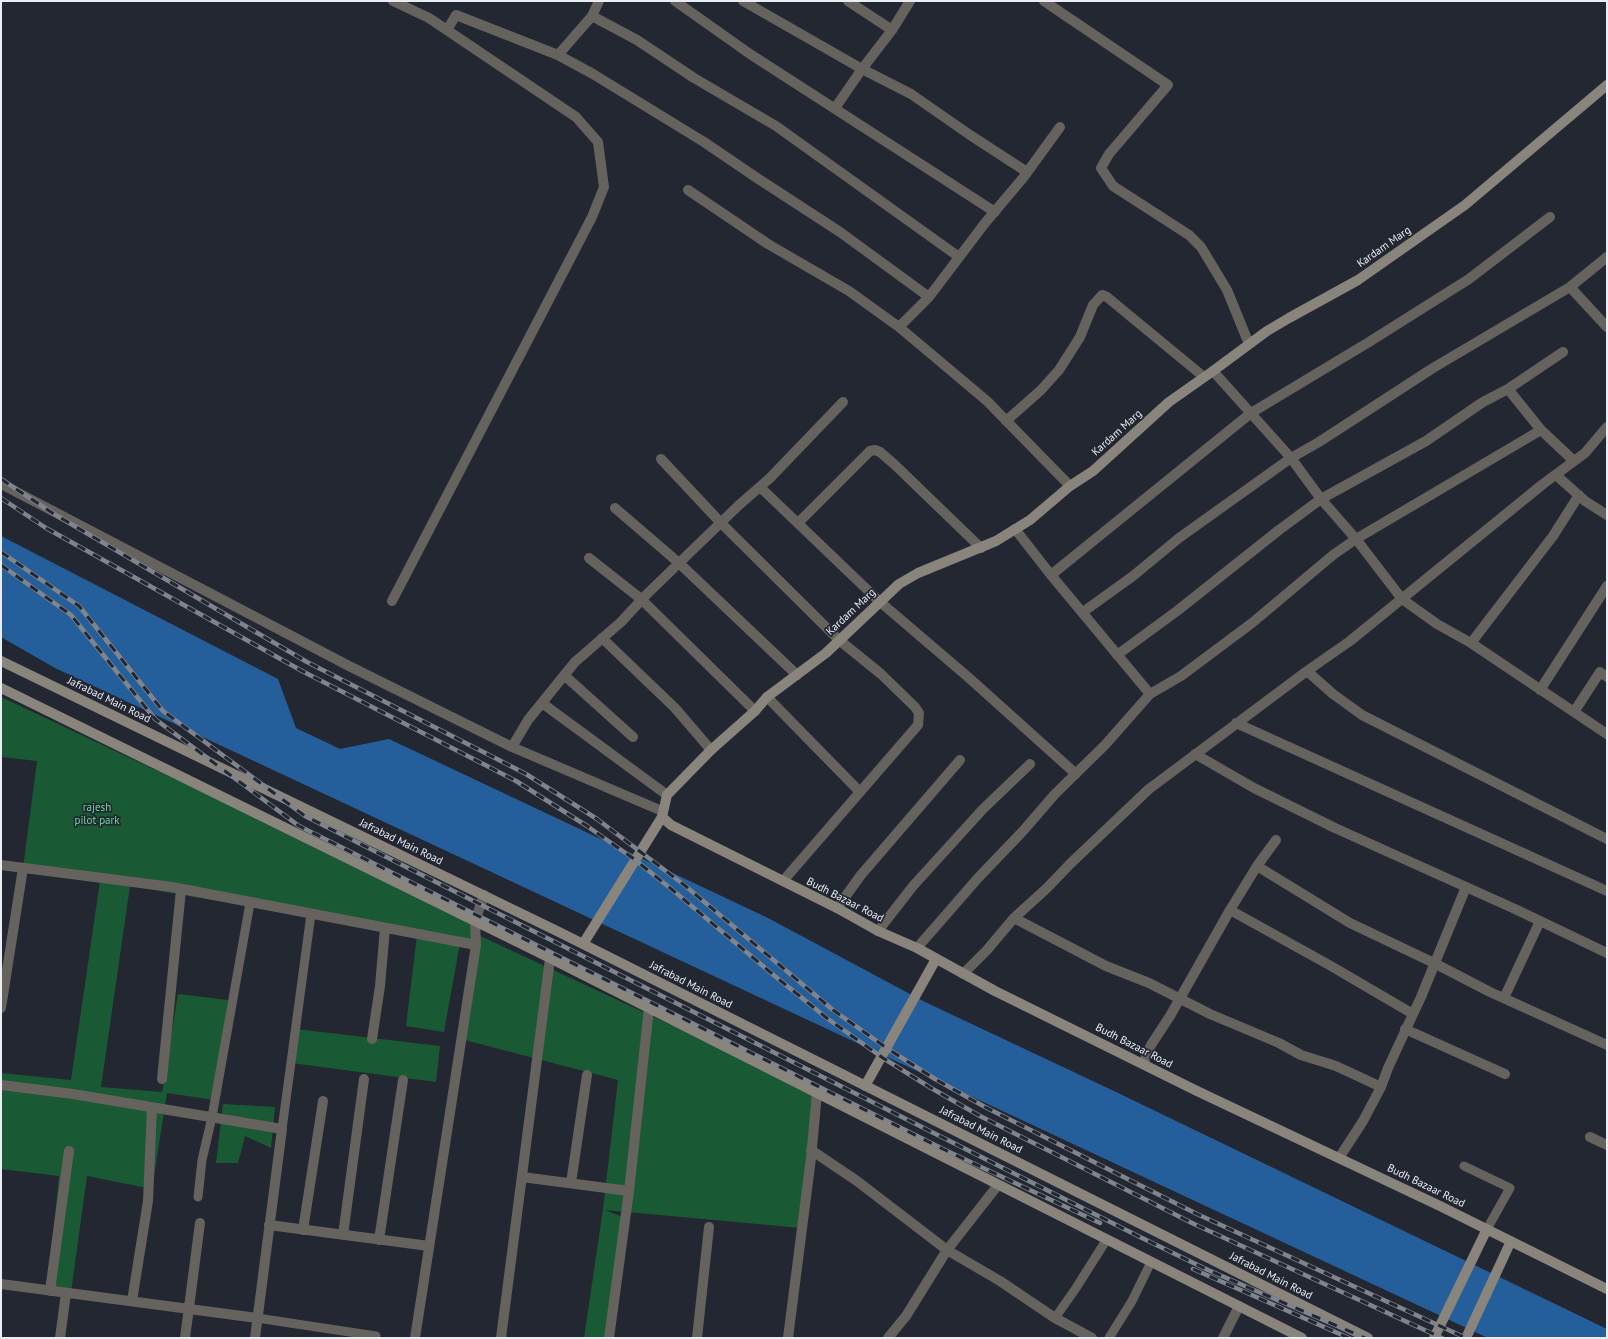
<!DOCTYPE html>
<style>
body{margin:0}
#map{position:relative;width:1608px;height:1339px;overflow:hidden;background:#232732;font-family:"PT Sans",sans-serif}
canvas{display:block}
.frame{position:absolute;inset:0;border:2px solid #eaedf4;pointer-events:none}
</style>
<div id="map">
<canvas width="1608" height="1339"></canvas>
<div class="frame"></div>
</div>
<script>
const ctx = document.querySelector('canvas').getContext('2d');
ctx.lineJoin = 'round';
function fillPath(path, color) { ctx.fillStyle = color; ctx.fill(path, 'evenodd'); }
const poly = rows => new Path2D(rows.map(r => 'M' + r).join(''));
function strokePath(path, color, width, dash) { ctx.strokeStyle = color; ctx.lineWidth = width; ctx.lineCap = dash ? 'butt' : 'round'; ctx.setLineDash(dash || []); ctx.stroke(path); }
function drawText(font, color, halo, rows, align = 'center') {
  ctx.font = font + ' "PT Sans",sans-serif'; ctx.lineWidth = 3.5; ctx.setLineDash([]); ctx.textBaseline = 'middle'; ctx.strokeStyle = halo; ctx.fillStyle = color; for (const [text, x, y, turn = 0] of rows) {
    ctx.save(); ctx.translate(x, y); ctx.rotate((+turn || 0) * Math.PI / 180); ctx.textAlign = isNaN(turn) ? turn : align; if (halo) ctx.strokeText(text, 0, 0); ctx.fillText(text, 0, 0); ctx.restore();
  }
}
fillPath(poly([
 [1,697,475,921,476,934,817,1093,801,1228,605,1210,625,1218,609,1338,584,1338,603,1209,618,1080,461,1039,474,945,460,943,444,1032,406,1026,417,935,130,886,101,1087,162,1092,178,994,228,1000,214,1100,167,1093,152,1189,87,1176,71,1292,48,1284,59,1176,1,1169,1,1073,71,1080,100,881,23,868,37,761,1,757],
 [296,1029,440,1046,436,1082,291,1063],
 [223,1104,275,1107,271,1148,245,1136,238,1163,216,1163]
]), '#195a34');
fillPath(poly([
 [1,536,278,679,296,728,340,749,389,739,768,918,923,1001,1116,1092,1607,1329,1607,1338,1488,1338,55,668,1,637]
]), '#245f9b');
strokePath(poly([
 [282,1129,311,914],
 [1464,1166,1510,1188,1487,1229],
 [198,1197,202,1160,212,1117,250,903],
 [257,1318,376,1336],
 [1055,1318,1076,1288,1107,1239],
 [1109,1338,1132,1301,1151,1262]
]), '#66635e', 9);
strokePath(poly([
 [675,1,750,54,995,212],
 [743,1,862,69,835,108],
 [848,1,892,30],
 [910,1,892,30,862,69,911,94,970,135,1027,172],
 [1044,1,1168,85,1109,154,1101,168,1113,186,1189,235,1201,247,1227,290,1249,344],
 [592,16,637,40,694,78,776,126,959,257],
 [447,30,456,15,558,55,592,16,599,1],
 [558,55,593,74,704,142,757,178,840,232,929,297],
 [688,190,768,244,849,291,899,327,987,401,1070,486],
 [1570,287,1607,327],
 [899,327,929,297,985,223,1023,178,1060,127],
 [1213,371,1291,458,1319,442,1433,368,1570,287,1607,257],
 [1006,421,1041,390,1059,370,1080,337,1093,305,1102,295,1107,297,1204,377],
 [1541,430,1574,461],
 [661,459,721,523,839,640,881,674,915,707,919,713,918,725,783,881],
 [1556,475,1585,501,1607,515],
 [1,484,349,666,512,747,662,811],
 [760,487,879,601,968,677,1076,774],
 [615,508,679,563,797,675],
 [798,523,870,451,875,450,880,452,894,464,981,548],
 [1015,529,1051,575,1150,694],
 [589,558,641,599,755,711],
 [1051,575,1251,413,1369,342,1469,279,1550,217],
 [392,601,592,217,604,187,598,142,576,117,429,18,393,1],
 [1083,612,1133,576,1179,538,1291,458,1321,499,1356,539,1402,599,1437,624,1471,643,1607,734],
 [602,638,675,708,711,750],
 [1471,643,1553,536,1579,495],
 [1117,655,1177,611,1279,530,1321,499,1426,441,1483,402,1508,389,1563,352],
 [1307,671,1333,694,1362,715,1607,839],
 [564,675,633,737],
 [1540,690,1607,586],
 [767,697,860,792],
 [542,703,667,795],
 [1574,712,1600,672,1607,677],
 [1236,723,1607,891],
 [512,747,528,720,575,662,621,622,646,595,739,505,770,478,843,402],
 [1195,754,1254,788,1335,828,1515,909,1607,953],
 [1,865,172,887,476,945],
 [1257,866,1350,923,1434,963,1490,992,1607,1045],
 [837,908,861,875,960,760],
 [1230,910,1331,966,1413,1014],
 [1014,918,1106,966,1149,983,1210,1014,1279,1043,1301,1055,1336,1066,1381,1087],
 [878,931,913,886,983,809,1030,764],
 [917,948,978,878,1023,831,1055,794,1105,745,1150,694,1181,676,1252,623,1333,555,1356,539,1541,430,1508,389],
 [963,974,987,950,1014,918,1047,888,1071,863,1149,789,1307,671,1350,641,1543,484,1585,453,1607,427],
 [1504,998,1540,921],
 [1,1008,23,868],
 [1405,1029,1505,1074],
 [372,1039,380,986,385,928],
 [1143,1064,1151,1045,1170,1016,1230,910,1257,866,1276,840],
 [162,1079,181,890],
 [1,1085,73,1094,282,1129,255,1338],
 [1590,1137,1607,1145],
 [811,1150,857,1181,947,1250,1000,1281,1055,1318,1092,1338],
 [1339,1158,1363,1121,1381,1087,1388,1068,1421,997,1466,887],
 [522,1177,629,1191],
 [571,1183,587,1075],
 [269,1225,429,1246],
 [303,1230,323,1101],
 [343,1235,364,1079],
 [379,1240,403,1080],
 [1,1284,257,1318],
 [50,1291,69,1151],
 [132,1301,148,1201,152,1107],
 [60,1338,66,1293],
 [185,1338,200,1223],
 [415,1338,476,945,475,921,484,895],
 [501,1338,550,959],
 [609,1338,629,1191,649,1008],
 [697,1338,709,1227],
 [788,1338,811,1158,817,1093],
 [888,1338,906,1316,947,1250,998,1185],
 [1223,1338,1239,1306]
]), '#66635e', 10);
strokePath(poly([
 [1607,85,1465,205,1358,280,1289,318,1267,331,1213,371,1169,402,1093,471,1070,486,1030,520,996,541,918,573,899,584,826,653,767,697,755,711,711,750,667,795,662,817,671,825,837,908,878,931,917,948,995,991,1197,1091,1440,1206,1607,1289],
 [1,661,559,932,1368,1338],
 [1,688,540,953,1302,1338],
 [583,944,662,817],
 [865,1086,936,959],
 [1434,1338,1487,1229],
 [1466,1338,1511,1241]
]), '#89857c', 10);
const rail = poly([
 [1,479,54,514,307,662,495,758,526,774,597,819,683,884,833,1010,888,1049,935,1079,985,1107,1197,1214,1466,1338],
 [1,498,46,528,302,671,491,768,516,781,587,826,634,859,675,892,776,977,828,1019,883,1058,931,1088,980,1116,1194,1224,1442,1338],
 [1,552,79,606,163,711,305,816,1140,1237,1208,1270,1365,1338],
 [1,565,71,615,155,719,299,826,945,1150,1100,1223],
 [1193,1269,1349,1338]
]);
strokePath(rail, '#80848d', 4.5);
strokePath(rail, '#232732', 3, [9]);
drawText('11px', '#eaedf4', '#232732', [
 ["Kardam Marg",1384,247,-35],
 ["Kardam Marg",1117,433,-42],
 ["Kardam Marg",851,612,-43],
 ["Jafrabad Main Road",109,700,26],
 ["Jafrabad Main Road",401,842,26],
 ["Budh Bazaar Road",845,900,27],
 ["Jafrabad Main Road",691,985,27],
 ["Budh Bazaar Road",1134,1046,27],
 ["Jafrabad Main Road",981,1130,27],
 ["Budh Bazaar Road",1426,1186,26],
 ["Jafrabad Main Road",1271,1276,27]
]);
drawText('11px', '#69da93', '#232732', [
 ["rajesh",97,808],
 ["pilot park",97,821]
]);
</script>
